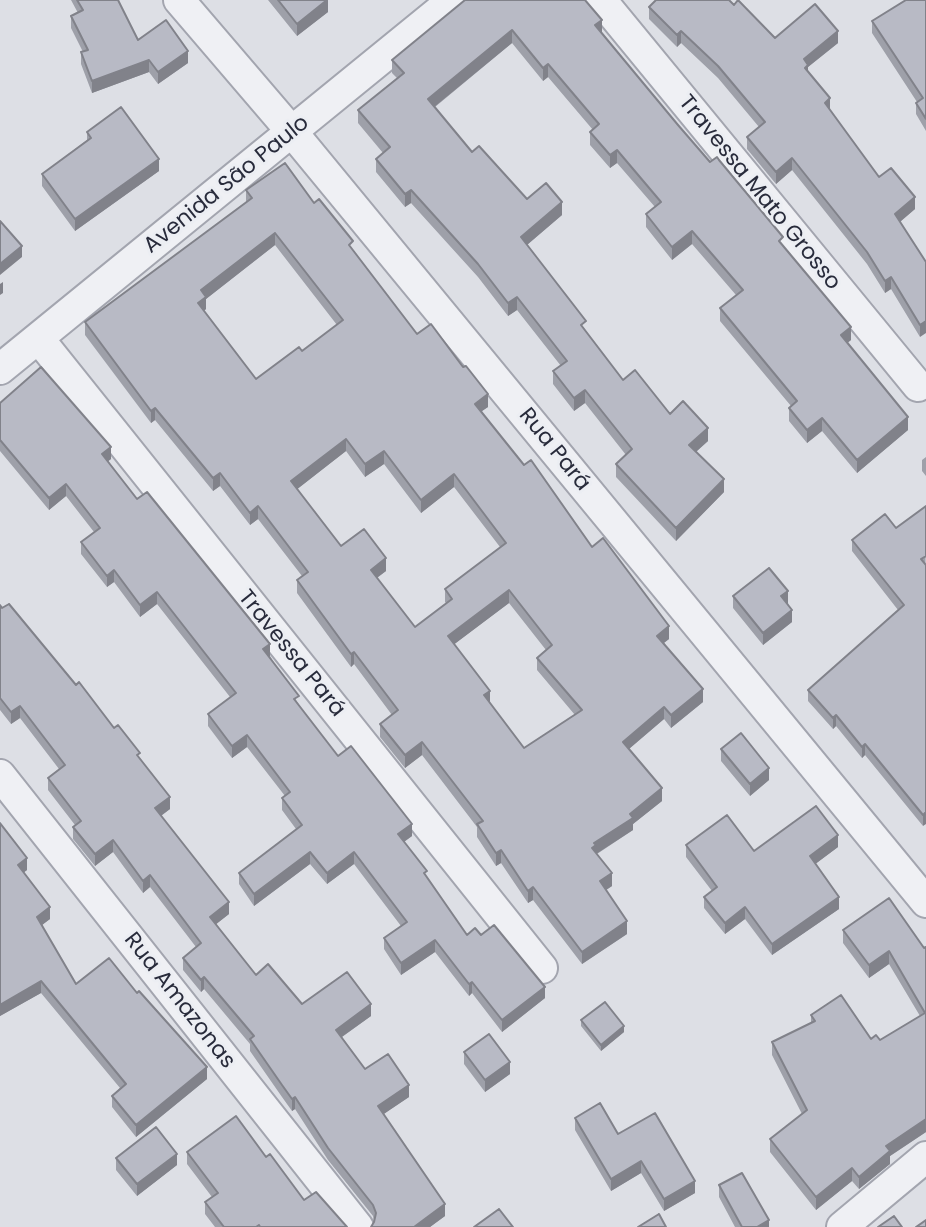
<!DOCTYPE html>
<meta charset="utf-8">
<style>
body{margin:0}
canvas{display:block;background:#dddfe5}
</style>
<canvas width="926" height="1227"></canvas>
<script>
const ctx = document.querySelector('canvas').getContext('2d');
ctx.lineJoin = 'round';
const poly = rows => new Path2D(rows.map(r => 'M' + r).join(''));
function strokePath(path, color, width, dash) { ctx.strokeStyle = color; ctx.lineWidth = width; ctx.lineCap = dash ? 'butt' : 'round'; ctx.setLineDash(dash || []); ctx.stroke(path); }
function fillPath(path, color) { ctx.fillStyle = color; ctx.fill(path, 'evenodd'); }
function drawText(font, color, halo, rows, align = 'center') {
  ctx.font = font + ' Poppins,sans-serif'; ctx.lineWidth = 6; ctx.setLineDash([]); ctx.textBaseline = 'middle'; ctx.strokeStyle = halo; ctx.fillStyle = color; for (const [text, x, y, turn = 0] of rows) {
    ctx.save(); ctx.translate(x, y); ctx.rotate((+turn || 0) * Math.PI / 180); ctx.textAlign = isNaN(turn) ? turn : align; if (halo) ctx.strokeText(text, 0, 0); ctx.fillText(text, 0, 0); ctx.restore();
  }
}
const street = poly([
 [179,0,292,132,926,902],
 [601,0,918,386],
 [39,339,542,968],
 [0,369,453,0],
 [0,775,358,1227],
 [842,1227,926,1157]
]);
strokePath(street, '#a3a5af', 34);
strokePath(street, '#eff0f4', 30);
fillPath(poly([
 [71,0,118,0,138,40,188,63,158,84,149,72,92,93,81,64,81,52,83,52,71,28,71,16,78,13],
 [268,0,328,0,328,12,297,36],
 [926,0,926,131,916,114,916,103,917,102,872,33,872,21],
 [464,1,602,33,678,125,783,246,851,340,847,343,908,430,857,473,822,431,807,443,789,421,789,408,791,406,720,321,720,308,736,295,692,244,672,260,646,227,646,214,655,207,617,163,610,168,590,145,590,132,593,130,548,77,543,81,512,43,435,107,472,152,527,199,562,215,527,245,586,331,623,380,708,441,696,452,724,492,676,541,616,477,616,464,626,455,585,403,574,411,553,384,553,371,561,366,517,310,508,316,478,277,411,203,405,207,376,172,376,159,383,153,358,123,358,110,397,78,392,73,392,60],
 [734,5,775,38,838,43,808,67,808,72,830,110,879,177,915,209,900,222,926,262,920,337,891,289,885,293,867,264,792,170,776,184,747,149,747,137,759,127,718,78,681,43,677,47,649,19,649,7],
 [87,132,159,171,75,231,42,186,42,174,87,140],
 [246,190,314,203,353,250,417,334,488,407,481,411,524,465,669,639,664,643,703,702,671,728,664,719,629,749,662,801,633,824,633,830,597,854,612,886,606,890,627,934,582,964,533,900,528,903,501,863,496,866,477,837,477,827,422,755,405,768,380,737,380,724,392,715,354,664,351,667,297,593,297,580,302,576,258,519,250,525,220,486,213,491,155,420,151,423,85,335,85,322,246,203],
 [275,245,337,325,302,351,256,379,204,311,206,309,206,299],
 [346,451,365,477,384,464,421,513,454,487,500,547,445,589,445,602,446,603,415,627,377,578,386,571,341,546,297,489],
 [509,603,546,650,537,658,537,670,575,715,524,748,490,703,454,644],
 [0,403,111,459,108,461,137,499,270,656,299,705,338,756,412,836,404,842,427,877,467,935,481,935,545,998,502,1032,472,993,469,996,435,952,401,975,384,949,384,938,401,926,354,864,327,884,310,864,254,906,239,884,239,873,296,829,282,810,282,798,285,796,247,747,232,758,208,726,208,714,230,697,157,604,140,617,114,582,107,587,81,554,81,542,94,532,66,496,49,510,0,451],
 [926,457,926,476,922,471,922,460],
 [926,506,923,826,865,755,862,758,836,726,833,729,808,701,808,690,898,610,852,551,852,540,896,528],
 [733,596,788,603,792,622,763,645,733,608],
 [0,605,76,685,140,759,170,809,161,816,229,914,216,924,256,975,302,1004,371,1016,342,1037,365,1069,409,1097,383,1114,445,1216,430,1227,371,1227,374,1222,373,1216,328,1160,295,1109,292,1111,282,1097,250,1051,250,1044,204,989,201,992,183,970,183,958,196,947,150,887,143,893,113,852,95,866,73,839,73,827,75,825,48,790,48,778,59,769,20,718,11,724,0,710],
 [721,749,769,780,750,796,721,761],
 [0,823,27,870,24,872,50,919,41,925,76,984,137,993,207,1079,136,1137,112,1107,112,1096,120,1088,41,993,0,1016],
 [686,845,754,851,838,847,815,864,839,909,772,955,745,919,725,934,704,908,704,897,712,891,686,857],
 [843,930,924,948,926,947,926,1132,890,1156,890,1164,859,1189,852,1181,816,1210,770,1152,770,1139,802,1114,772,1055,772,1042,811,1023,811,1015,871,1039,880,1040,920,1016,889,964,869,978,843,943],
 [581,1020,624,1032,601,1051,581,1026],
 [464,1052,510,1074,485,1092,464,1064],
 [575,1118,618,1134,695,1193,664,1211,641,1173,611,1191,575,1130],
 [187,1152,266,1157,304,1200,347,1227,215,1227,205,1214,205,1202,212,1197,187,1164],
 [116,1158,177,1165,137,1196,116,1170],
 [719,1185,769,1227,735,1227,719,1197]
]), '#9ea0a9');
fillPath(poly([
 [328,0,328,12,297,36,297,24],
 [602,20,602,33,595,25],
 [512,30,512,43,428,112,428,99],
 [681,31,681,43,677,47,677,35],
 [838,31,838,43,808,67,808,77,805,80,804,59],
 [188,51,188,63,158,84,158,72],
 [149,60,149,72,92,93,92,81],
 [548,64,548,77,543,81,543,68],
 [830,98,830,110,825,103],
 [617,150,617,163,610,168,610,155],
 [792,158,792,170,776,184,776,172],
 [159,159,159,171,75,231,75,219],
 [411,190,411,203,405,207,405,194],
 [915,197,915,209,895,226,895,214],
 [562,202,562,215,521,250,521,237],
 [692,231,692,244,672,260,672,247],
 [275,233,275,245,206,299,206,309,198,315,198,303,201,290],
 [22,246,22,257,0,275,0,264],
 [891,277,891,289,885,293,885,281],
 [3,282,3,293,0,295,0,284],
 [517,297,517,310,508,316,508,303],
 [926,321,926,333,920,337,920,325],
 [851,327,851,340,841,348,841,335],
 [585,390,585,403,574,411,574,398],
 [488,394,488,407,475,416,475,404],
 [155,408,155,420,151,423,151,411],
 [908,417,908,430,857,473,857,460],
 [822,418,822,431,807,443,807,430],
 [708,428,708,441,689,458,689,445],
 [346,439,346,451,291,494,291,481],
 [111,447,111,459,102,466,102,454],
 [384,451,384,464,365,477,365,464],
 [220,473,220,486,213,491,213,478],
 [454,474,454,487,421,513,421,500],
 [724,479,724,492,676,541,676,528],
 [66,484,66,496,49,510,49,498],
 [258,506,258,519,250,525,250,513],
 [386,558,386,571,371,582,371,570],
 [114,570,114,582,107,587,107,576],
 [509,590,509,603,448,649,448,636],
 [788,591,788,603,781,608,781,596],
 [157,592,157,604,140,617,140,605],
 [792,610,792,622,763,645,763,633],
 [669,626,669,639,657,648,657,636],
 [270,644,270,656,263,661,263,649],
 [354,652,354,664,351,667,351,654],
 [703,689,703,702,671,728,671,715],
 [490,691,490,704,484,695],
 [20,706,20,718,11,724,11,712],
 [664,707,664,719,623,754,623,742],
 [836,715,836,726,833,729,833,718],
 [247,735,247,747,232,758,232,746],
 [422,742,422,755,405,768,405,755],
 [865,744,865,755,862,758,862,747],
 [769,768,769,780,750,796,750,784],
 [662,788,662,801,633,824,633,830,596,854,592,848,594,843],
 [170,797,170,809,155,820,155,808],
 [926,812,926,824,923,826,923,815],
 [412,824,412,836,398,846,398,834],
 [838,835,838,847,810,868,810,856],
 [113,840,113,852,95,866,95,854],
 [501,850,501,863,496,866,496,853],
 [310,852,310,864,254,906,254,894],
 [354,852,354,864,327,884,327,873],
 [27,858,27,870,18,877,18,865],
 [612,873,612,886,600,894,600,881],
 [150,875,150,887,143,893,143,881],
 [533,887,533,900,528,903,528,891],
 [839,897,839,909,772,955,772,944],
 [229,902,229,914,210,929,210,917],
 [50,907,50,919,37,929,37,917],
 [745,907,745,919,725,934,725,923],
 [627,921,627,934,582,964,582,952],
 [435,940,435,952,401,975,401,963],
 [889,951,889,964,869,978,869,965],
 [204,977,204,989,201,992,201,980],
 [41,981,41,993,0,1016,0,1005],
 [472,982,472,993,469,996,469,984],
 [545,987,545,998,502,1032,502,1020],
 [371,1004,371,1016,336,1041,336,1030],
 [624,1026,624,1032,601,1051,601,1045],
 [510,1062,510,1074,485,1092,485,1080],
 [207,1067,207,1079,136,1137,136,1125],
 [409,1085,409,1097,378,1118,378,1106],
 [295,1097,295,1109,292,1111,292,1099],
 [926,1109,926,1132,890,1156,890,1164,859,1189,859,1177,886,1146],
 [177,1154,177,1165,137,1196,137,1184],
 [641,1161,641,1173,611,1191,611,1179],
 [852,1168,852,1181,816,1210,816,1197],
 [695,1181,695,1193,664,1211,664,1199],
 [445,1204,445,1216,430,1227,414,1227],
 [769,1220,769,1227,757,1227]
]), '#81828a');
const building = poly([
 [77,0,118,0,138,40,166,20,188,51,158,72,149,60,92,81,81,52,88,50,71,16,83,10,77,0],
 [278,0,327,0,297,24,278,0],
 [465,0,585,0,602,20,595,25,678,125,710,162,717,157,719,160,783,237,779,241,851,327,841,335,908,417,857,460,822,418,807,430,789,408,797,401,720,308,743,290,692,231,672,247,646,214,661,202,617,150,610,155,590,132,599,124,548,64,543,68,512,30,428,99,472,152,479,146,527,199,546,183,562,202,521,237,586,321,581,325,623,380,635,370,670,414,683,401,708,428,689,445,724,479,676,528,616,464,632,449,585,390,574,398,553,371,567,361,517,297,508,303,478,264,411,190,405,194,376,159,390,147,358,110,404,73,392,60,465,0],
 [656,0,729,0,734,5,738,0,775,38,815,4,838,31,804,59,808,65,805,68,830,98,825,103,879,177,891,168,915,197,895,214,926,262,926,321,920,325,891,277,885,281,867,252,792,158,776,172,747,137,765,122,718,66,681,31,677,35,649,7,656,0],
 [906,0,926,0,926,119,916,103,923,98,872,21,906,0],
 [121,107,159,159,75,219,42,174,91,138,87,132,121,107],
 [285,163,314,203,319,199,353,241,349,245,417,334,431,324,463,367,466,366,488,394,475,404,524,465,531,460,592,547,603,538,669,626,657,636,703,689,671,715,664,707,623,742,662,788,630,814,633,818,594,843,596,845,592,848,612,873,600,881,627,921,582,952,533,887,528,891,501,850,496,853,477,824,483,821,422,742,405,755,380,724,398,710,354,652,351,654,297,580,308,572,258,506,250,513,220,473,213,478,155,408,151,411,85,322,252,198,246,190,285,163],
 [275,233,343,320,302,351,299,347,256,379,198,303,206,297,201,290,275,233],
 [346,439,365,464,384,451,421,500,454,474,506,543,445,589,452,599,415,627,371,570,386,558,364,529,341,546,291,481,346,439],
 [509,590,552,645,537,658,582,710,524,748,484,695,490,691,448,636,509,590],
 [0,221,22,246,0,264,0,221],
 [41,367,111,447,102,454,137,499,147,492,270,644,263,649,299,696,294,699,338,756,351,746,412,824,398,834,427,871,424,873,467,935,475,928,481,935,494,925,545,987,502,1020,472,982,469,984,435,940,401,963,384,938,407,922,354,852,327,873,310,852,254,894,239,873,302,825,282,798,290,792,247,735,232,746,208,714,236,693,157,592,140,605,114,570,107,576,81,542,100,528,66,484,49,498,0,440,0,403,41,367],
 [926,506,926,556,921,559,926,565,926,812,923,815,865,744,862,747,836,715,833,718,808,690,904,605,852,540,885,514,896,528,926,506],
 [769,568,788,591,781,596,792,610,763,633,733,596,769,568],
 [9,604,76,685,79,682,114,728,118,725,140,753,137,755,170,797,155,808,229,902,210,917,256,975,268,964,302,1004,347,972,371,1004,336,1030,365,1069,388,1054,409,1085,378,1106,445,1204,414,1227,371,1227,374,1222,376,1213,373,1205,328,1148,295,1097,292,1099,282,1085,250,1039,254,1036,204,977,201,980,183,958,201,943,150,875,143,881,113,840,95,854,73,827,81,821,48,778,65,765,20,706,11,712,0,698,0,605,2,608,9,604],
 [741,733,769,768,750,784,721,749,741,733],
 [816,806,838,835,810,856,839,897,772,944,745,907,725,923,704,897,717,887,686,845,727,815,754,851,816,806],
 [0,823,27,858,18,865,50,907,37,917,76,984,109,958,137,993,139,991,207,1067,136,1125,112,1096,126,1084,41,981,0,1005,0,823],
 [889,898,924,948,926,947,926,1119,886,1146,890,1151,859,1177,852,1168,816,1197,770,1139,807,1110,772,1042,815,1021,811,1015,841,995,871,1039,876,1035,880,1040,925,1013,889,951,869,965,843,930,889,898],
 [605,1002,624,1026,601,1045,581,1020,605,1002],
 [489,1034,510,1062,485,1080,464,1052,489,1034],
 [600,1103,618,1134,655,1113,695,1181,664,1199,641,1161,611,1179,575,1118,600,1103],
 [236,1116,266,1157,270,1154,304,1200,316,1192,347,1227,260,1227,259,1225,256,1227,224,1227,205,1202,218,1193,187,1152,236,1116],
 [156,1127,177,1154,137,1184,116,1158,156,1127],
 [742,1173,769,1220,757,1227,742,1227,719,1185,742,1173],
 [499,1209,513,1227,474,1227,499,1209],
 [659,1214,666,1227,638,1227,659,1214],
 [894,1216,902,1227,878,1227,894,1216],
 [926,1220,926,1227,916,1227,926,1220]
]);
fillPath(building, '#b8bac5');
strokePath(building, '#81828a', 2);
drawText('22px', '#282b3b', '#eceef3', [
 ["Avenida São Paulo",227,185,-39],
 ["Travessa Mato Grosso",759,193,51],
 ["Rua Pará",554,450,51],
 ["Travessa Pará",291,654,51],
 ["Rua Amazonas",179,1001,52]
]);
</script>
